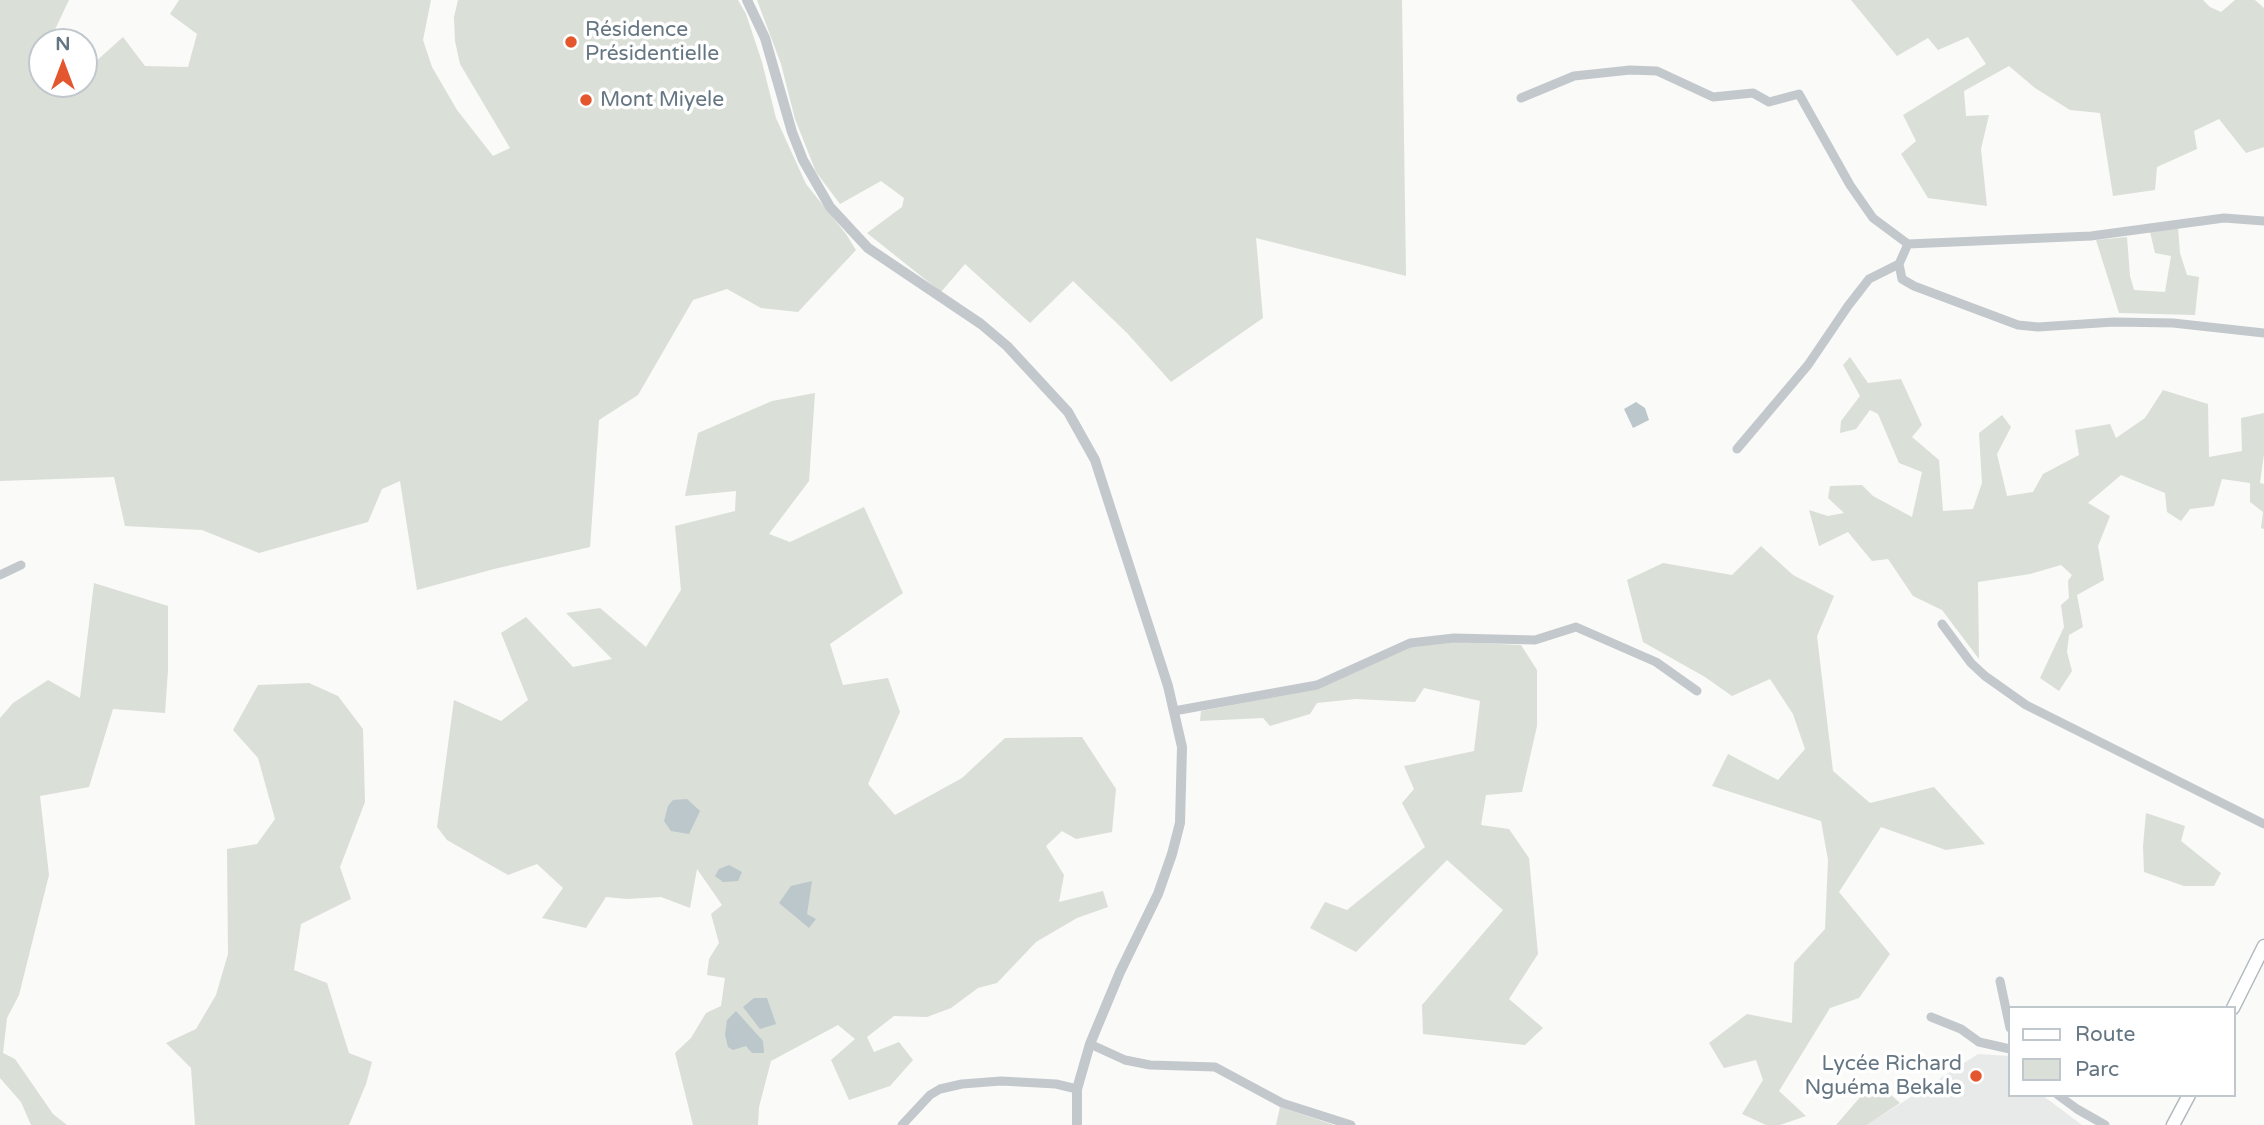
<!DOCTYPE html>
<meta charset="utf-8">
<style>
body{margin:0}
#map{position:relative;width:2264px;height:1125px;overflow:hidden;background:#fafaf8;font-family:"Varela Round",sans-serif}
canvas{display:block}
.legend{position:absolute;left:2008px;top:1006px;width:228px;height:91px;box-sizing:border-box;background:#fff;border:2px solid #c1c8cd;margin:0;padding:9px 12px;list-style:none;font-size:21px;color:#657683}
.legend li{display:flex;align-items:center;gap:14px;height:35px}
.legend b{width:35px;border:2px solid #c1c8cd}
.north{position:absolute;left:28px;top:28px;width:70px;height:70px;box-sizing:border-box;background:#fff;border:2px solid #c1c8cd;border-radius:50%;rotate:0deg;font-size:19px;font-weight:700;line-height:28px;text-align:center;color:#657683}
.north::after{content:'';display:block;margin:auto;width:24px;height:32px;background:#e4572e;clip-path:polygon(50% 0,100% 100%,50% 72%,0 100%)}
</style>
<div id="map">
<canvas width="2264" height="1125"></canvas>
<ul class="legend">
<li><b style="height:9px;background:#fff"></b>Route</li>
<li><b style="height:19px;background:#dadfd7"></b>Parc</li>
</ul>
<div class="north">N</div>
</div>
<script>
const ctx = document.querySelector('canvas').getContext('2d');
ctx.lineJoin = 'round';
function fillPath(path, color) { ctx.fillStyle = color; ctx.fill(path, 'evenodd'); }
const poly = rows => new Path2D(rows.map(r => 'M' + r).join(''));
function strokePath(path, color, width, dash) { ctx.strokeStyle = color; ctx.lineWidth = width; ctx.lineCap = dash ? 'butt' : 'round'; ctx.setLineDash(dash || []); ctx.stroke(path); }
function drawText(font, color, halo, rows, align = 'center') {
  ctx.font = font + ' "Varela Round",sans-serif'; ctx.lineWidth = 7; ctx.setLineDash([]); ctx.textBaseline = 'middle'; ctx.strokeStyle = halo; ctx.fillStyle = color; for (const [text, x, y, turn = 0] of rows) {
    ctx.save(); ctx.translate(x, y); ctx.rotate((+turn || 0) * Math.PI / 180); ctx.textAlign = isNaN(turn) ? turn : align; if (halo) ctx.strokeText(text, 0, 0); ctx.fillText(text, 0, 0); ctx.restore();
  }
}
fillPath(poly([
 [1978,1054,2010,1056,2010,1095,2042,1095,2082,1125,1867,1125]
]), '#e8e9e9');
fillPath(poly([
 [0,0,69,0,49,42,42,42,41,55,42,84,61,84,66,91,72,84,84,84,84,72,123,37,145,66,188,67,197,34,170,14,179,0,431,0,423,40,432,67,457,110,493,156,510,148,460,64,455,41,454,17,458,0,738,0,746,14,762,62,776,118,806,184,846,234,856,250,798,312,761,308,727,289,693,300,638,395,599,420,590,547,494,569,417,590,400,481,382,489,368,522,259,553,202,530,125,526,114,477,0,481],
 [757,0,1402,0,1406,276,1256,238,1263,318,1171,382,1127,333,1073,281,1030,323,965,264,941,292,867,233,902,207,904,198,881,181,840,204,816,172,795,119,781,64],
 [1851,0,2203,0,2210,7,2221,12,2235,0,2255,0,2264,8,2264,147,2246,153,2219,119,2194,131,2197,149,2157,167,2155,190,2113,196,2100,113,2070,110,2035,88,2009,66,1964,91,1966,116,1989,115,1981,149,1987,206,1928,198,1901,154,1916,141,1903,115,1986,64,1968,37,1938,50,1928,38,1897,56],
 [2178,227,2180,253,2187,275,2199,277,2195,315,2119,313,2096,240,2127,237,2130,276,2134,290,2165,292,2171,256,2155,253,2150,232],
 [1850,357,1868,383,1901,379,1922,425,1912,437,1939,460,1943,511,1973,509,1982,483,1979,433,2002,415,2011,427,1997,454,2007,496,2033,492,2043,474,2079,455,2075,430,2110,424,2116,438,2145,418,2163,390,2208,404,2209,457,2242,451,2241,418,2264,413,2264,454,2260,483,2264,484,2264,529,2261,528,2263,512,2250,502,2250,483,2222,479,2214,506,2190,509,2181,521,2167,512,2165,493,2121,475,2088,503,2110,516,2098,546,2104,580,2077,595,2083,627,2069,635,2067,652,2072,671,2059,691,2040,678,2064,627,2061,605,2069,598,2068,581,2072,575,2061,565,2030,574,1978,582,1979,659,1942,610,1913,596,1888,559,1872,561,1848,532,1819,546,1809,510,1828,516,1844,513,1828,498,1830,486,1862,485,1873,496,1912,517,1922,472,1899,463,1878,414,1870,410,1856,429,1840,433,1841,421,1860,396,1843,365],
 [815,393,809,481,769,534,790,542,864,507,903,593,830,644,843,685,888,678,900,712,868,784,895,815,962,778,1005,738,1082,737,1116,789,1112,832,1076,839,1062,831,1046,846,1064,875,1059,902,1103,891,1108,907,1077,918,1036,942,997,983,978,988,951,1008,927,1017,894,1016,867,1037,874,1052,899,1042,913,1060,890,1086,849,1100,831,1060,855,1039,838,1025,771,1061,759,1107,758,1125,693,1125,675,1053,691,1038,706,1013,721,1006,725,978,707,975,709,959,719,943,711,914,722,905,697,869,690,908,661,897,627,899,606,897,586,928,542,918,563,888,537,864,508,875,447,840,437,827,454,700,501,721,528,700,501,633,526,617,573,667,612,659,566,613,600,608,646,647,681,590,675,526,735,511,736,491,685,496,698,433,772,401],
 [1761,546,1793,575,1834,596,1817,636,1833,771,1870,803,1934,787,1985,844,1946,850,1881,827,1839,892,1890,954,1859,998,1830,1008,1779,1091,1806,1116,1780,1125,1766,1125,1742,1114,1763,1080,1756,1060,1724,1068,1709,1043,1747,1014,1792,1023,1794,963,1825,929,1828,860,1821,821,1712,786,1728,754,1778,780,1805,749,1793,714,1770,679,1732,696,1705,677,1643,642,1627,580,1663,563,1732,575],
 [94,583,168,606,168,670,165,713,113,709,89,787,40,796,49,875,19,995,7,1018,3,1053,15,1059,53,1114,67,1125,31,1125,21,1102,0,1078,0,718,13,703,48,680,80,698],
 [1457,642,1521,645,1537,670,1537,726,1522,792,1486,795,1481,825,1509,829,1529,858,1538,954,1509,999,1543,1028,1525,1045,1423,1034,1422,1005,1503,910,1447,860,1356,952,1310,928,1325,902,1347,910,1425,847,1402,803,1414,789,1404,766,1474,751,1480,701,1424,688,1415,702,1356,699,1317,703,1310,714,1270,726,1263,718,1200,721,1201,711,1318,689,1411,647],
 [309,683,338,696,363,729,365,802,340,867,351,899,301,924,294,970,327,983,349,1053,372,1062,366,1084,349,1125,195,1125,191,1068,166,1043,196,1029,216,995,228,954,227,849,257,844,275,819,258,758,233,730,258,685],
 [2146,813,2185,826,2181,841,2221,873,2214,886,2184,886,2144,872,2143,846],
 [1875,1080,1900,1103,1867,1125,1836,1125],
 [1280,1107,1334,1125,1276,1125]
]), '#dadfd7');
fillPath(poly([
 [1636,402,1645,408,1649,420,1633,428,1624,409],
 [687,799,700,811,689,834,671,831,664,821,668,806,673,800],
 [729,865,742,872,738,881,723,882,715,876,719,869],
 [812,881,807,914,816,919,809,928,779,903,791,886],
 [754,998,767,998,776,1024,760,1029,743,1007],
 [736,1011,763,1041,764,1053,752,1053,746,1046,733,1050,728,1047,725,1035,727,1020]
]), '#bbc7cb');
const secondary = poly([
 [2233,1008,2264,946],
 [2173,1125,2189,1095]
]);
strokePath(secondary, '#b3babf', 15);
strokePath(poly([
 [1521,98,1574,76,1630,70,1657,71,1713,97,1753,93,1769,102,1799,94,1850,185,1873,218,1908,244,2091,236,2224,218,2264,221],
 [1908,244,1899,264,1902,279,1914,286,2018,325,2038,327,2114,322,2173,323,2264,333],
 [1737,449,1808,365,1848,306,1869,279,1899,264],
 [0,575,21,565],
 [1942,624,1971,663,1985,676,2026,705,2264,824],
 [1174,711,1317,685,1410,643,1454,638,1535,640,1576,627,1656,662,1697,691],
 [2000,981,2010,1028],
 [1931,1017,1961,1029,1979,1042,2010,1049],
 [1090,1044,1125,1060,1150,1065,1215,1067,1282,1103,1351,1125],
 [2058,1095,2077,1109,2105,1125],
 [902,1125,930,1095,940,1089,962,1084,1001,1081,1056,1084,1077,1089]
]), '#c3c8cc', 9);
strokePath(poly([
 [747,0,765,38,792,132,803,160,830,207,868,248,981,324,1007,346,1068,412,1095,460,1168,686,1182,747,1180,823,1172,854,1158,894,1120,972,1090,1044,1077,1089,1077,1125]
]), '#c3c8cc', 10);
strokePath(secondary, '#fff', 12);
for (const [x, y, r, color] of [
 [571,42,7,"#e4572e"],
 [586,100,7,"#e4572e"],
 [1976,1076,7,"#e4572e"]
]) { const dot = new Path2D(); dot.arc(x, y, r, 0, 2 * Math.PI); ctx.fillStyle = color; ctx.fill(dot); strokePath(dot, '#fff', 2.5); }
drawText('21px', '#657683', '#fff', [
 ["Résidence",585,30],
 ["Présidentielle",585,54],
 ["Mont Miyele",600,100],
 ["Lycée Richard",1962,1064,"right"],
 ["Nguéma Bekale",1962,1088,"right"]
], 'left');
</script>
